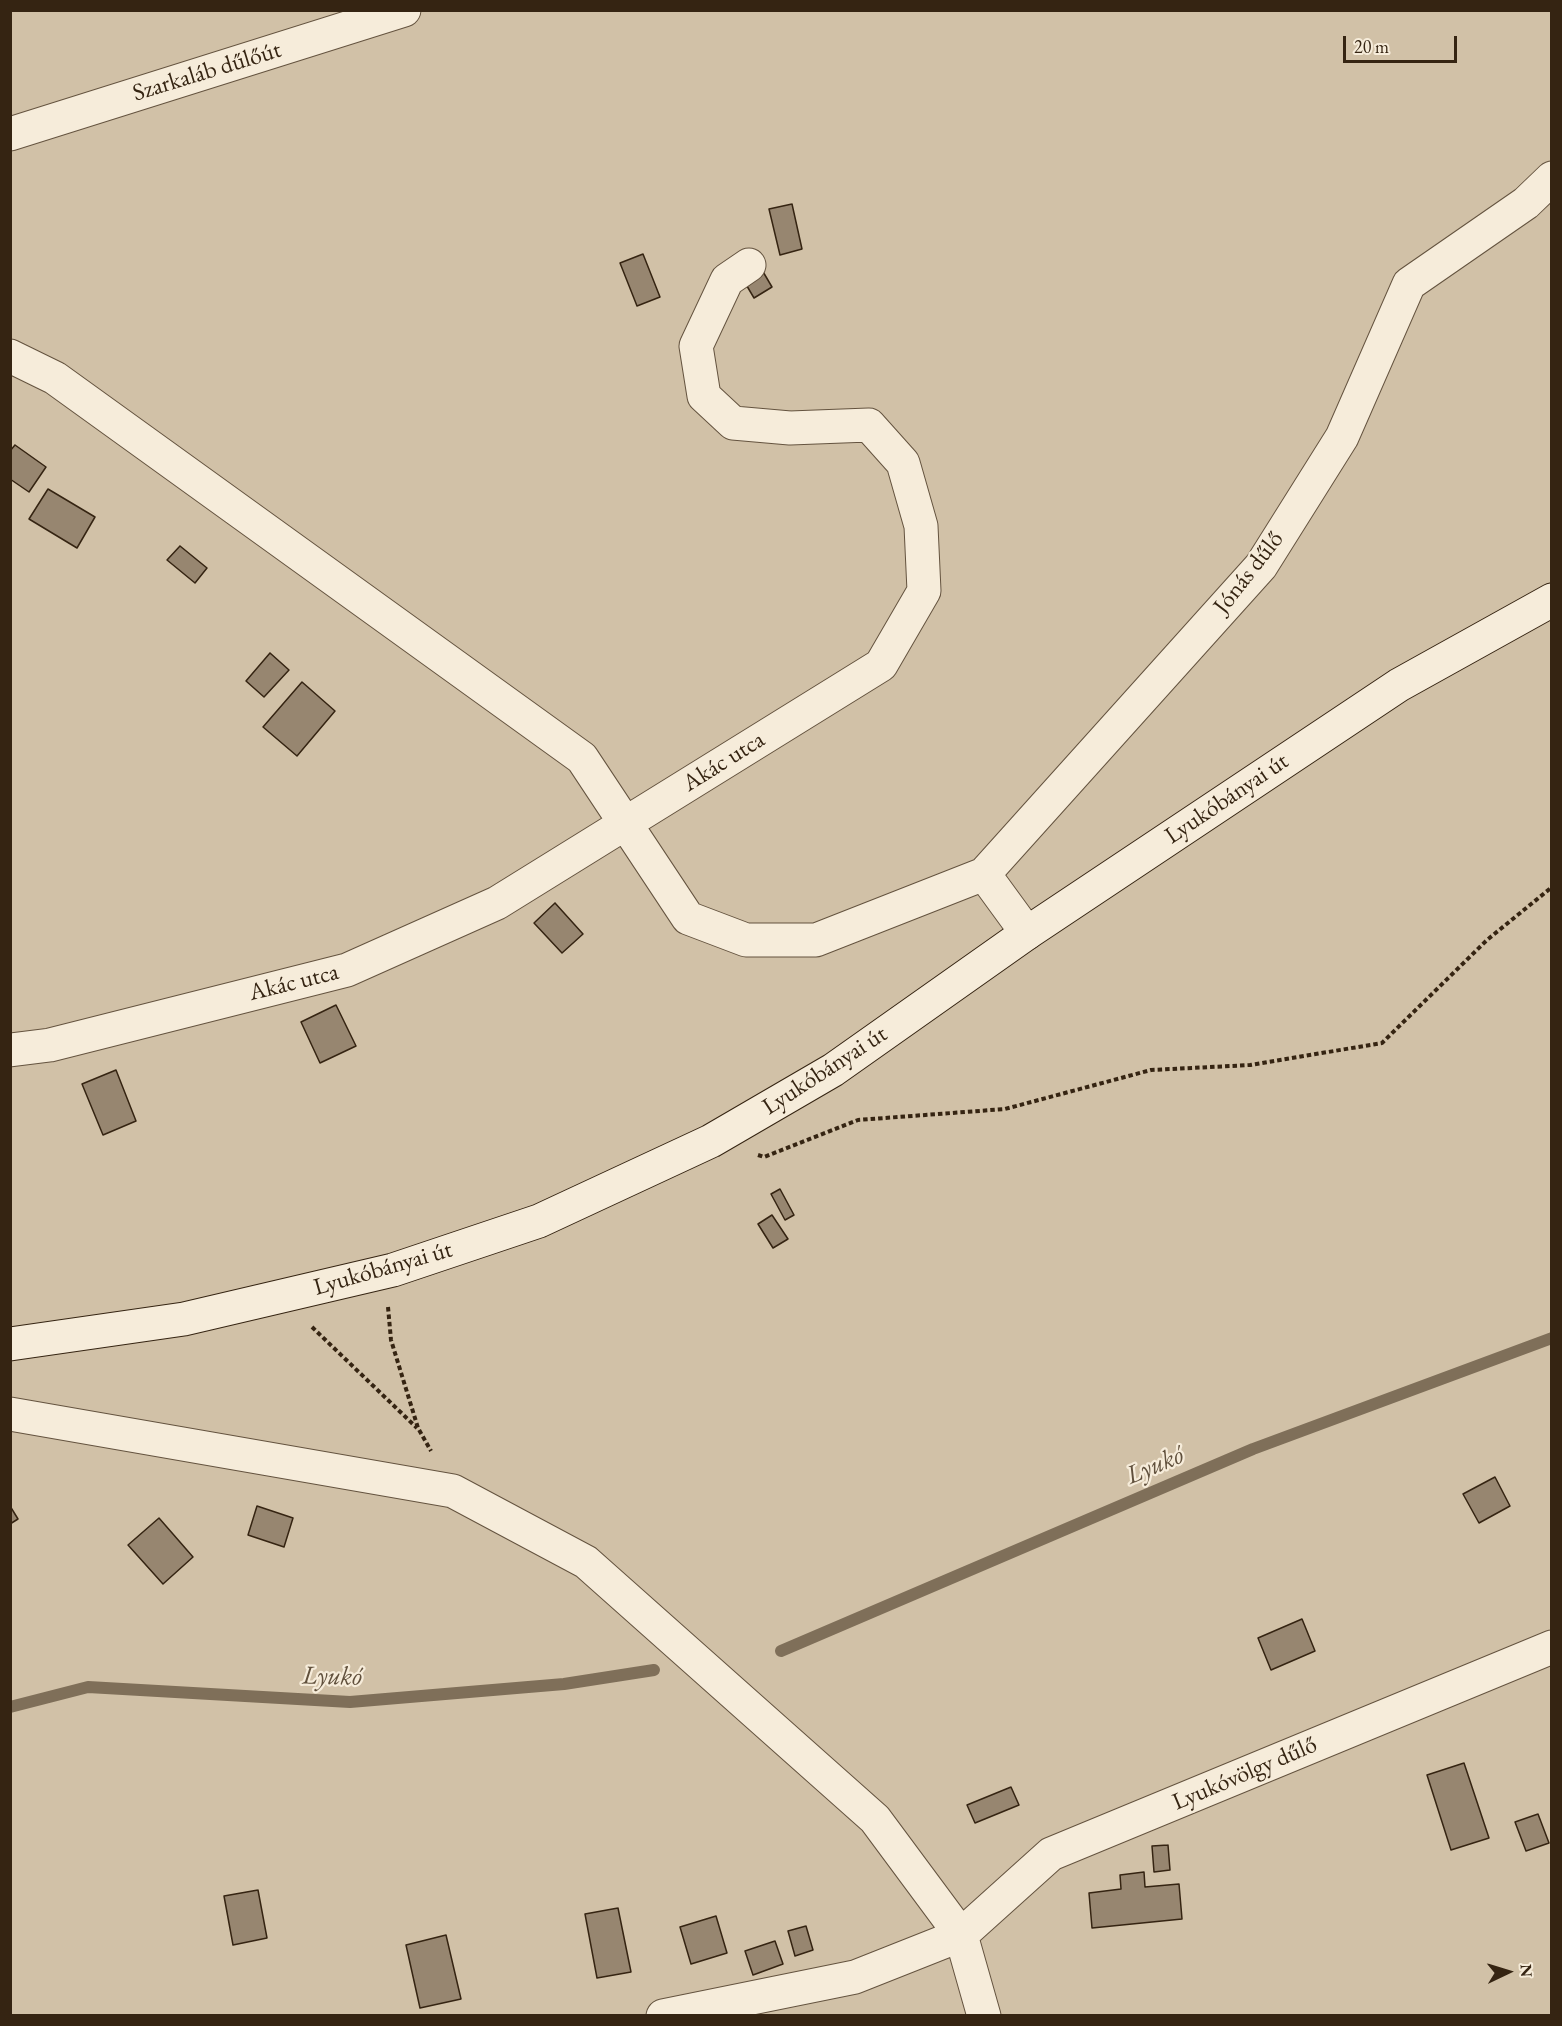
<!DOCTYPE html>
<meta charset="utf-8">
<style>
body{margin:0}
#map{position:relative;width:1562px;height:2026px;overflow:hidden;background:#f1e1c6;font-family:"EB Garamond",serif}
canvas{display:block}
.frame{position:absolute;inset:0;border:12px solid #352412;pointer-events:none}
.north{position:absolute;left:1478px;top:1942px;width:60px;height:60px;-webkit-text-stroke:4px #f6ecda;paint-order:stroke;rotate:86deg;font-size:16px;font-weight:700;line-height:24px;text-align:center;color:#352412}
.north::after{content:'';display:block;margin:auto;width:21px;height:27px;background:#352412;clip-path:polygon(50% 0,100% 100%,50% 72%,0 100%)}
.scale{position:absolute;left:1343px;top:36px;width:114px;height:27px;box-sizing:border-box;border:3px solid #352412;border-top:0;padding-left:8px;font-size:18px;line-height:21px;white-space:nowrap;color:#352412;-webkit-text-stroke:4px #f6ecda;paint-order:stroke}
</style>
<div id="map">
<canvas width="1562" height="2026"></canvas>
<div class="frame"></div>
<div class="north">N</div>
<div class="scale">20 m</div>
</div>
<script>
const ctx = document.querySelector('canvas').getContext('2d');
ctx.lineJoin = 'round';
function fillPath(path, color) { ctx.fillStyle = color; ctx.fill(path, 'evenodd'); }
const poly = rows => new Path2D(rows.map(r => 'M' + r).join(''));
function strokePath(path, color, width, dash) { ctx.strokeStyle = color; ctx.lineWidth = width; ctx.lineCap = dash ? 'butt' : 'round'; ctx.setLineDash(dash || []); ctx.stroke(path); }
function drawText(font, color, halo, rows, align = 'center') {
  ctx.font = font + ' "EB Garamond",serif'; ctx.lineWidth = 4.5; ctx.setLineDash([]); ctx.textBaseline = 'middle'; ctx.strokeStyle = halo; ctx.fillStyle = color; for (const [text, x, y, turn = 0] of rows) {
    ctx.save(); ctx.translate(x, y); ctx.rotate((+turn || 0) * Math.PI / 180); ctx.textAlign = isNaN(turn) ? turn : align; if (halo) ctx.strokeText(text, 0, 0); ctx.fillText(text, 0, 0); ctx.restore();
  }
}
fillPath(poly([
 [11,11,1551,11,1551,2015,11,2015]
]), '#d1c1a7');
strokePath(poly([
 [781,1651,1253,1449,1552,1338],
 [10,1707,88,1687,350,1702,564,1684,654,1670]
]), '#7f6f59', 12);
const building = poly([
 [792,204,802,249,780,255,769,209,792,204],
 [643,254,660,297,637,306,620,263,643,254],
 [762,270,772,287,754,298,744,281,762,270],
 [15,445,46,467,29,492,10,479,10,451,15,445],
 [48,489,95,517,77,548,29,519,48,489],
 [180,546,207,568,195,583,167,560,180,546],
 [270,653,289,670,264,697,246,681,270,653],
 [302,682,335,711,297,756,263,727,302,682],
 [555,903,583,934,562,953,534,923,555,903],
 [336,1005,356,1046,320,1063,301,1022,336,1005],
 [116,1070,136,1121,103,1135,82,1084,116,1070],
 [780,1189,794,1215,785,1220,771,1194,780,1189],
 [772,1215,788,1239,773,1248,758,1224,772,1215],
 [1495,1477,1510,1506,1479,1523,1463,1494,1495,1477],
 [10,1506,18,1519,10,1524,10,1506],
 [257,1506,293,1518,284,1547,248,1535,257,1506],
 [159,1518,193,1557,163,1584,128,1545,159,1518],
 [1302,1619,1315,1651,1271,1670,1258,1638,1302,1619],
 [1464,1763,1489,1838,1451,1850,1427,1775,1464,1763],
 [1011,1787,1019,1805,975,1823,967,1805,1011,1787],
 [1538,1814,1549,1843,1526,1851,1515,1822,1538,1814],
 [1168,1845,1170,1870,1154,1872,1152,1846,1168,1845],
 [1144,1872,1145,1887,1179,1884,1182,1919,1092,1928,1089,1893,1121,1889,1120,1875,1144,1872],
 [258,1890,267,1938,233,1945,224,1896,258,1890],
 [618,1908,631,1972,597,1978,585,1914,618,1908],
 [716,1916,727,1953,691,1964,680,1927,716,1916],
 [806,1926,813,1950,795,1956,788,1931,806,1926],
 [446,1935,461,1999,420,2008,406,1945,446,1935],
 [775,1941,783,1964,753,1975,745,1951,775,1941]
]);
fillPath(building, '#978670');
strokePath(building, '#352412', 1.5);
const street = poly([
 [10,134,404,10],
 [10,356,55,378,582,758,688,918,746,940,816,940,984,874],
 [1027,933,984,874,1261,566,1342,437,1409,284,1526,203,1552,178],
 [10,1050,50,1045,347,970,497,903,881,665,924,591,921,526,903,463,869,425,790,428,733,423,704,396,696,346,727,280,749,265],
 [10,1414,453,1491,586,1562,875,1819,961,1935,984,2016],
 [663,2016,855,1977,961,1935,1051,1854,1552,1647]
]);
const secondary = poly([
 [10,1344,184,1319,393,1270,539,1221,711,1141,833,1070,1027,933,1399,685,1552,600]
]);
strokePath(street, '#64533f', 35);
strokePath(secondary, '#352412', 35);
strokePath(poly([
 [758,1155,764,1157,858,1120,1005,1109,1151,1070,1250,1065,1382,1043,1487,940,1552,887],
 [388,1307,391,1340,418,1428,431,1451],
 [312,1327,417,1428]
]), '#352412', 4, [4.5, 3]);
strokePath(street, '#f6ecda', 33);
strokePath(secondary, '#f6ecda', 33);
drawText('24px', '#352412', '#f6ecda', [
 ["Szarkaláb dűlőút",207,72,-17],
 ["Jónás dűlő",1249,573,-52],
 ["Akác utca",724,762,-32],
 ["Lyukóbányai út",1227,799,-34],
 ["Akác utca",294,983,-14],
 ["Lyukóbányai út",825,1071,-33],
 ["Lyukóbányai út",383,1269,-16],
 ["Lyukóvölgy dűlő",1245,1774,-23]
]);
drawText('italic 26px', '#60503c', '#f6ecda', [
 ["Lyukó",1155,1466,-23],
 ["Lyukó",332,1677,1]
]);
</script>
